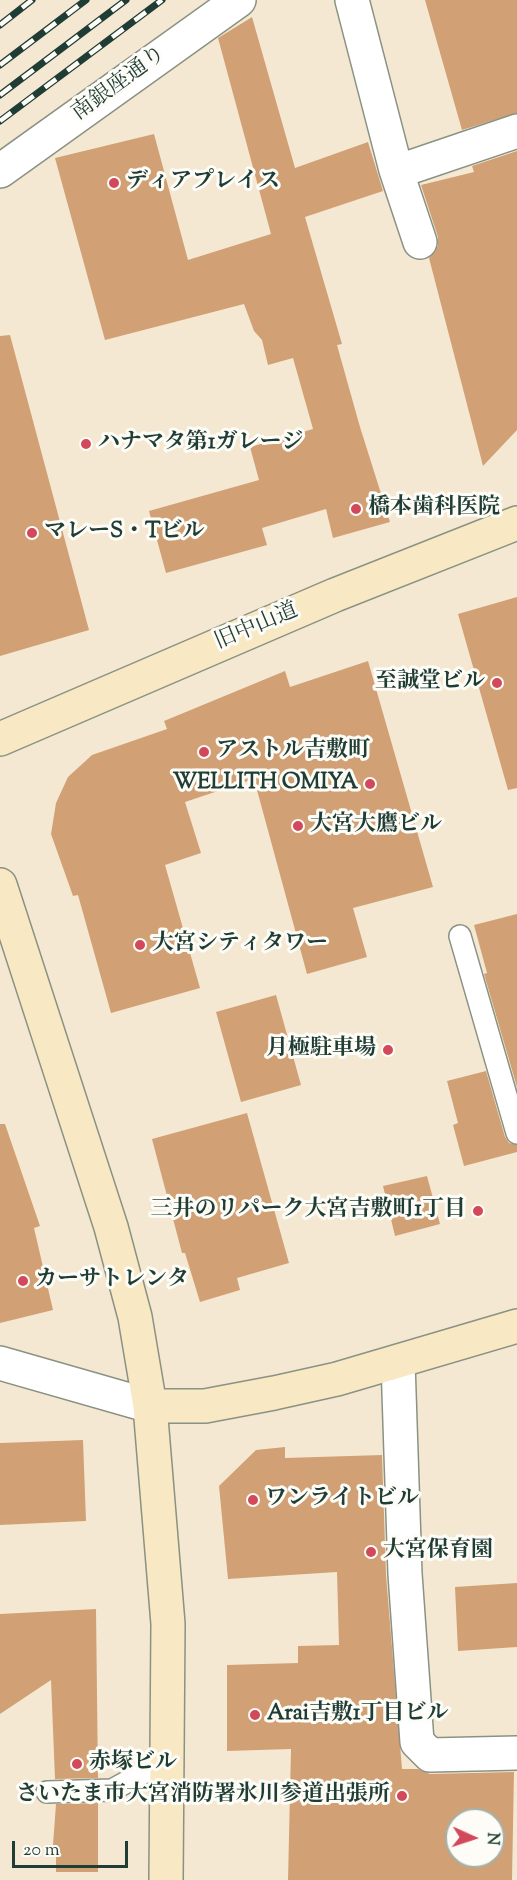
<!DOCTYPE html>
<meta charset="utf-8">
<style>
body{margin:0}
#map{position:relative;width:517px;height:1880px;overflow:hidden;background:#f5e8d2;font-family:"Sorts Mill Goudy",serif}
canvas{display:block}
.north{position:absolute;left:445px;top:1808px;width:60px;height:60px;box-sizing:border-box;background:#fdfcf7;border:2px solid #a4b0a9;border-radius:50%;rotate:93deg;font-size:16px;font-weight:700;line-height:24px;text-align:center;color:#1f3d34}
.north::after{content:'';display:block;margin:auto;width:21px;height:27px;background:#d1495b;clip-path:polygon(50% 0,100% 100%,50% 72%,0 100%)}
.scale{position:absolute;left:12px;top:1841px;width:116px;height:27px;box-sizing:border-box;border:3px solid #1f3d34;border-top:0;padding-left:8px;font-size:18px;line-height:21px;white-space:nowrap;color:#1f3d34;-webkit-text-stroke:4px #fdfcf7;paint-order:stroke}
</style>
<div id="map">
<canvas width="517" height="1880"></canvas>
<div class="north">N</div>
<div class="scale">20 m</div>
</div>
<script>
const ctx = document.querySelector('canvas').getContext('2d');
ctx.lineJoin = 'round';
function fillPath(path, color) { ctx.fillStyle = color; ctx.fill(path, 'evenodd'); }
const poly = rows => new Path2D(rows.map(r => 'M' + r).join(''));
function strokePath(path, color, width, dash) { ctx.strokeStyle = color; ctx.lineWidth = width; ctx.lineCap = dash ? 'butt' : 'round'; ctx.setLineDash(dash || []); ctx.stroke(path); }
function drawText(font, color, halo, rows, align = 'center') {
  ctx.font = font + ' "Sorts Mill Goudy","Noto Serif JP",serif'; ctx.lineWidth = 6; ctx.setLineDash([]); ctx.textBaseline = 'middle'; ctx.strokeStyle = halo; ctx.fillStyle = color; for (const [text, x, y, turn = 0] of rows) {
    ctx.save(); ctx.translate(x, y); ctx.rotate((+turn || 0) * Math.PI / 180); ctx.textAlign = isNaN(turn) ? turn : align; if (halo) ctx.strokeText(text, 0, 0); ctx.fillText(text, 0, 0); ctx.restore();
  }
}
fillPath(poly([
 [425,0,517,0,517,113,462,130],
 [252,17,295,168,368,142,383,191,305,217,342,344,337,345,360,427,390,522,333,538,326,509,262,528,267,545,166,573,149,511,259,480,250,447,313,429,293,358,268,365,262,340,254,331,244,304,105,340,55,158,154,134,188,260,271,234,218,38],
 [517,151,517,430,483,466,429,258,438,246,438,237,421,185,474,172,472,166],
 [10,335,89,630,0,656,0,336],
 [517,597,517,788,508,790,458,614],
 [368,661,433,887,353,908,367,957,307,974,254,779,185,802,201,853,165,865,200,988,111,1013,78,895,73,896,51,834,56,803,68,777,92,755,167,729,164,721,285,671,290,687],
 [517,914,517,1087,484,974,487,973,474,925],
 [276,995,301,1085,241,1102,216,1012],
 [486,1071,505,1137,509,1143,517,1145,517,1152,464,1166,453,1125,458,1123,447,1081],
 [247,1113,289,1263,237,1278,240,1290,200,1302,185,1253,182,1253,152,1139],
 [0,1124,5,1124,40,1226,34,1228,53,1310,0,1323],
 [427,1176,440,1224,395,1236,383,1186],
 [83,1440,86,1521,0,1525,0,1443],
 [285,1447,285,1458,382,1455,386,1575,402,1769,418,1769,430,1774,514,1772,512,1880,288,1880,291,1749,227,1751,227,1665,298,1663,298,1646,339,1645,337,1572,228,1579,219,1486,256,1450],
 [457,1820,493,1820,493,1856,457,1856],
 [517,1583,517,1647,458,1651,455,1587],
 [96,1609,98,1778,55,1779,51,1680,0,1714,0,1614],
 [98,1803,98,1872,56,1872,56,1845,53,1845,56,1804]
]), '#d1a175');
const lane = poly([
 [460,936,517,1133],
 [47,1792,112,1790,169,1759]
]);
const street = poly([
 [352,0,396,170,420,242],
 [396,170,408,168,517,131],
 [0,171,239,0],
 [398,1362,405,1574,417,1742,430,1755,517,1753],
 [0,1363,150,1406]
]);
const secondary = poly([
 [0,739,335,595,517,523],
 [0,885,111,1227,135,1317,150,1406,168,1624,166,1880],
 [150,1406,205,1406,274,1393,337,1379,517,1326]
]);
strokePath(lane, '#8a9283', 24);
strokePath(street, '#8a9283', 36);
strokePath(secondary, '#8a9283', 36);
strokePath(lane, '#fff', 21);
strokePath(street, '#fff', 33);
strokePath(secondary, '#f8e8c3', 33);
const rail = poly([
 [0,25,32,0],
 [0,65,86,0],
 [0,95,126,0],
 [0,121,162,0]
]);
strokePath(rail, '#1f3d34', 7);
strokePath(rail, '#fdfcf7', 4.5, [14]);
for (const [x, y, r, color] of [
 [114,183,6,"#d1495b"],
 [86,444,6,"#d1495b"],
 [356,509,6,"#d1495b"],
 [32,533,6,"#d1495b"],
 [497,683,6,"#d1495b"],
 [204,752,6,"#d1495b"],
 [370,784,6,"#d1495b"],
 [298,826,6,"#d1495b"],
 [140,945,6,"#d1495b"],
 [388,1050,6,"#d1495b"],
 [478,1211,6,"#d1495b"],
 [23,1281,6,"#d1495b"],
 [253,1500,6,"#d1495b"],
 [371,1552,6,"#d1495b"],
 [255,1715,6,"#d1495b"],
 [77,1764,6,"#d1495b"],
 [402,1796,6,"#d1495b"]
]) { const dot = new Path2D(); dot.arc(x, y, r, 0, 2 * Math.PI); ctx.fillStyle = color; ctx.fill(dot); strokePath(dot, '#fdfcf7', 2); }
drawText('22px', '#1f3d34', '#fdfcf7', [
 ["南銀座通り",120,85,-36],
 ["旧中山道",257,628,-23]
]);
drawText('bold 22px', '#1f3d34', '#fdfcf7', [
 ["ディアプレイス",126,183],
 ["ハナマタ第1ガレージ",98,444],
 ["橋本歯科医院",368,509],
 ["マレーS・Tビル",44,533],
 ["至誠堂ビル",485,683,"right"],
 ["アストル吉敷町",216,752],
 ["WELLITH OMIYA",358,784,"right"],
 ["大宮大鷹ビル",310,826],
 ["大宮シティタワー",152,945],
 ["月極駐車場",376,1050,"right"],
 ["三井のリパーク大宮吉敷町1丁目",466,1211,"right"],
 ["カーサトレンタ",35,1281],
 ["ワンライトビル",265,1500],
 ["大宮保育園",383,1552],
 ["Arai吉敷1丁目ビル",267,1715],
 ["赤塚ビル",89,1764],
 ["さいたま市大宮消防署氷川参道出張所",390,1796,"right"]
], 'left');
</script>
